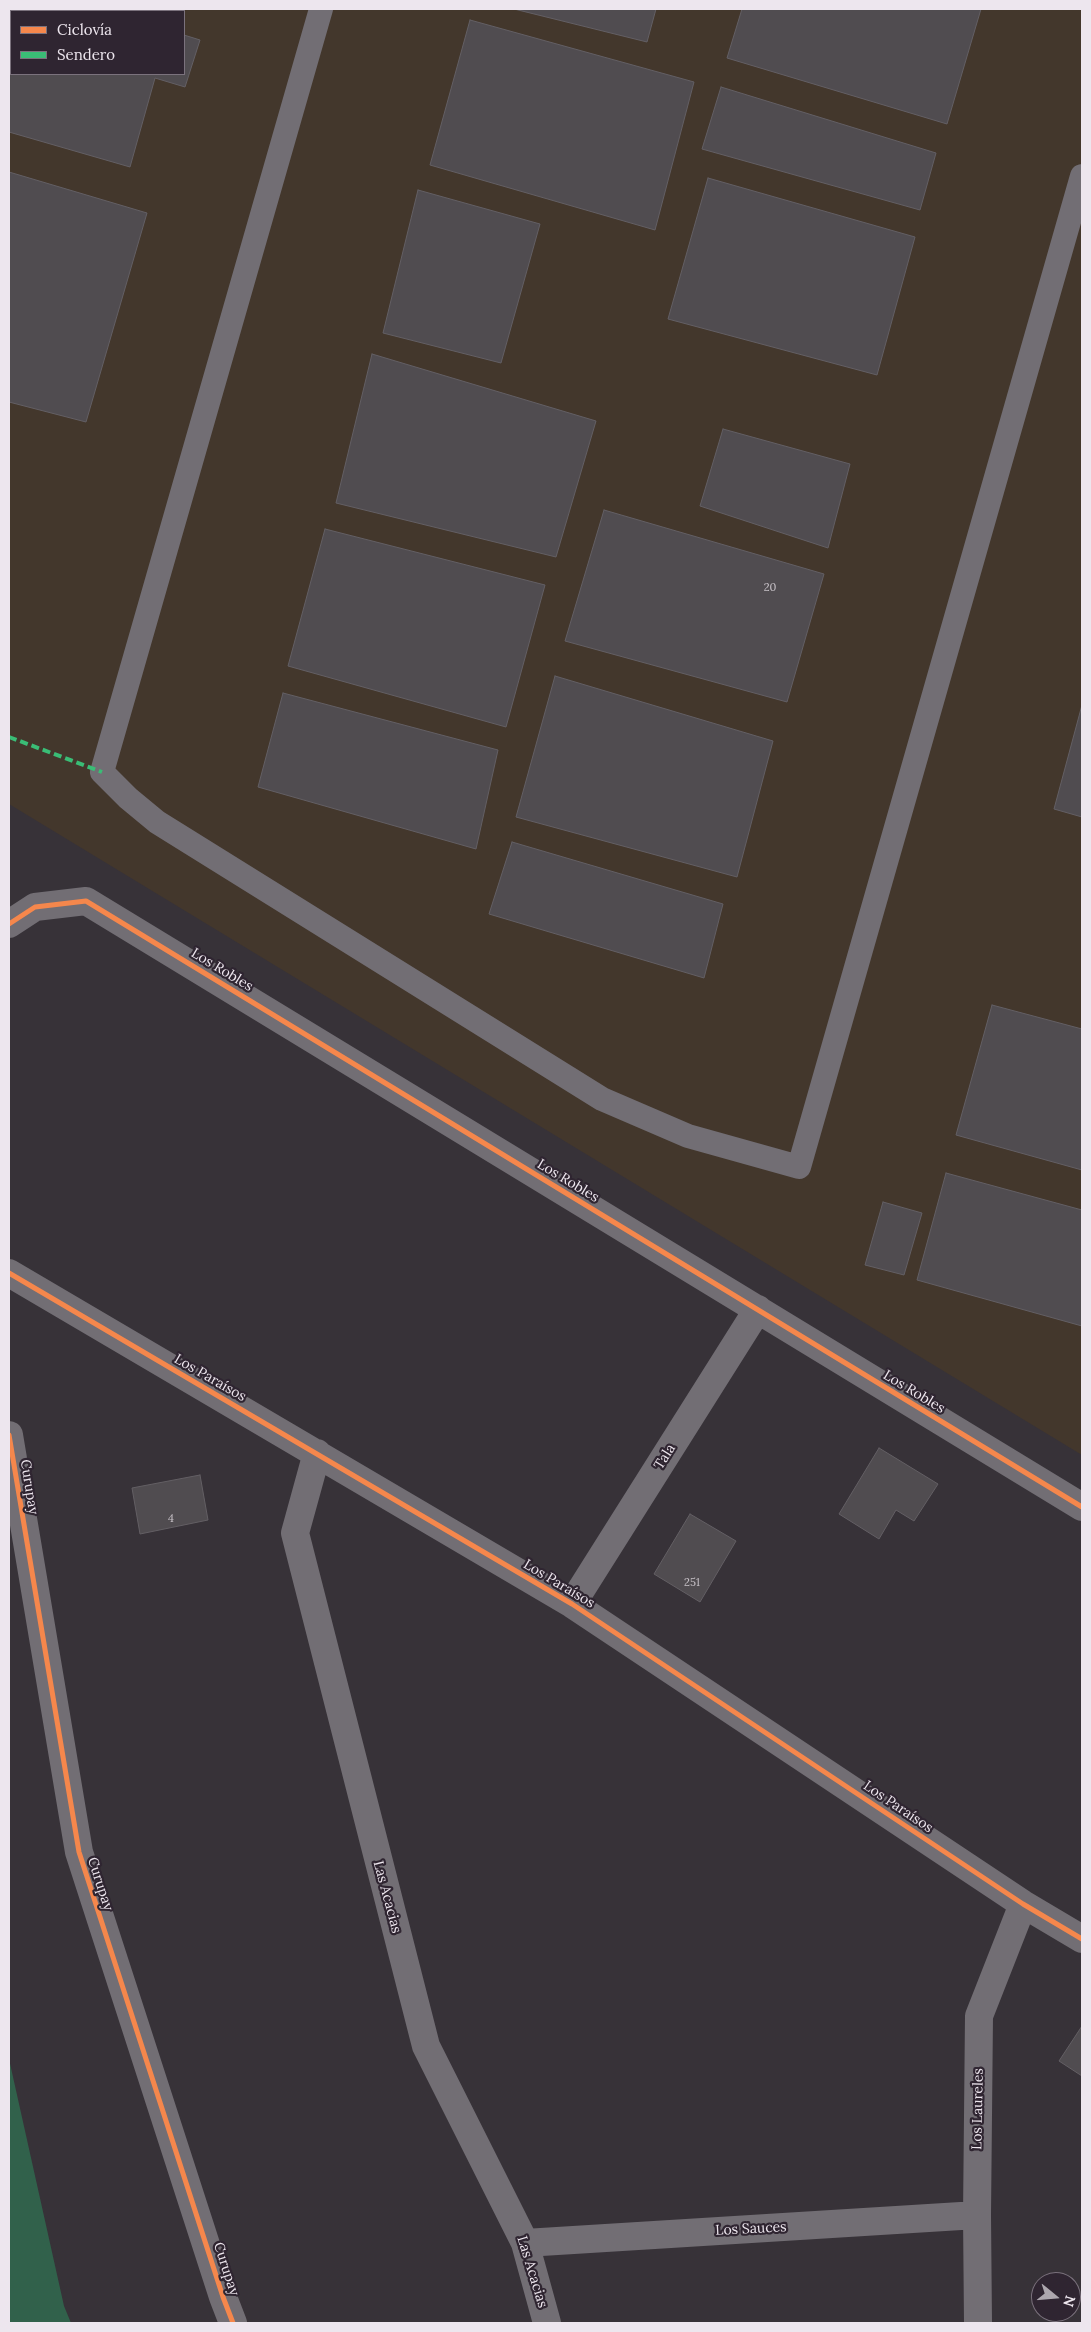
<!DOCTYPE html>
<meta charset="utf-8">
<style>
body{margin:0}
#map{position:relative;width:1091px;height:2332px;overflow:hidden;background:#373238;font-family:Lora,serif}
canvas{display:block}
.frame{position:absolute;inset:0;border:10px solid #ede6ee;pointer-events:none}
.legend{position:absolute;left:10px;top:10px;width:175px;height:65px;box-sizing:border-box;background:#2f2531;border:1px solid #7b727d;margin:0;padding:6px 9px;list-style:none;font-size:15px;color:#ede6ee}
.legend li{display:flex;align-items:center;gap:10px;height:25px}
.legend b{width:25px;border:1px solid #7b727d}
.north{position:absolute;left:1031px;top:2272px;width:50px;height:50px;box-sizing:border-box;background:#2f2531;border:1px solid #7b727d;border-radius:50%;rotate:107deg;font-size:14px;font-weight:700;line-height:20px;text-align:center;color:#ede6ee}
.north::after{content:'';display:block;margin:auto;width:18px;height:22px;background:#ada7ae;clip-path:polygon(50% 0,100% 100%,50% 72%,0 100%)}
</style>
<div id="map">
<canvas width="1091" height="2332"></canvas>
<div class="frame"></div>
<ul class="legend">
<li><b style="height:6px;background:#f5874c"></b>Ciclovía</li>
<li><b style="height:6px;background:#3abd76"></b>Sendero</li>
</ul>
<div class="north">N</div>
</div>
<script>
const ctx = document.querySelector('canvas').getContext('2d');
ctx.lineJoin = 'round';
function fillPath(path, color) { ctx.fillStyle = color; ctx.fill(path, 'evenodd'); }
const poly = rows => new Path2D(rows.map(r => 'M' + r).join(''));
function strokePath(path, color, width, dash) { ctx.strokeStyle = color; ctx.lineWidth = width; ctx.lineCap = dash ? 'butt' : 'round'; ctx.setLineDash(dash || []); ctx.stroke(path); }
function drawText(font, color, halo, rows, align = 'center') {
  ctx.font = font + ' Lora,serif'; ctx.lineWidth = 4.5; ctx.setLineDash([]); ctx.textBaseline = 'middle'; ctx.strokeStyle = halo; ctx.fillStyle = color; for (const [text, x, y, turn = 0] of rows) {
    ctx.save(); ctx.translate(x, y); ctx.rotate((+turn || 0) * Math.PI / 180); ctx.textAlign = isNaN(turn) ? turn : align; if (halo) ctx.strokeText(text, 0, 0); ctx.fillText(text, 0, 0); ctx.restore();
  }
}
fillPath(poly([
 [9,9,1082,9,1082,1455,9,804],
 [11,11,184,11,184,74,11,74]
]), '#43372c');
fillPath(poly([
 [9,2059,64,2306,71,2323,9,2323]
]), '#31614b');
const building = poly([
 [9,9,90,9,99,11,11,11,11,74,184,74,184,35,200,40,185,87,155,78,130,167,9,132,9,9],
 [514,9,656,9,647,42,514,9],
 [742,9,981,9,947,124,727,58,742,9],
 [470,20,694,82,655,230,430,165,470,20],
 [721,87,936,153,920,210,702,149,721,87],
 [9,172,147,213,86,422,9,402,9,172],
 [708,178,915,237,877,375,668,319,708,178],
 [418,190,540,224,501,363,383,333,418,190],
 [372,354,596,421,556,557,336,503,372,354],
 [723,429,850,464,828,548,700,506,723,429],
 [604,510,824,574,787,702,565,641,604,510],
 [325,529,545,585,506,727,288,666,325,529],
 [555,676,773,741,737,877,516,817,555,676],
 [283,693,498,750,476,849,258,787,283,693],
 [1082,705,1082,817,1054,809,1082,705],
 [512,842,723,904,704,978,489,914,512,842],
 [992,1005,1082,1029,1082,1170,956,1135,992,1005],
 [946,1173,1082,1210,1082,1326,917,1280,946,1173],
 [883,1202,922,1213,904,1275,865,1265,883,1202],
 [879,1448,938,1484,914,1521,896,1510,879,1539,839,1514,879,1448],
 [200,1475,208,1520,140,1534,132,1488,200,1475],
 [690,1514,736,1541,700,1602,654,1574,690,1514],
 [1082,2026,1082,2076,1059,2061,1082,2026]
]);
fillPath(building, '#504c50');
strokePath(building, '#635f64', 1);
strokePath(poly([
 [321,9,102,772,128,798,157,822,602,1099,688,1136,799,1167,1082,176]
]), '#726e74', 24);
strokePath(poly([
 [9,924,35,907,86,901,1082,1507],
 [9,1273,572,1604,1023,1904,1082,1939],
 [9,1435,79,1852,223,2297,233,2323],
 [317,1453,295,1533,426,2046,525,2243,547,2323],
 [572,1604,758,1309],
 [525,2243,977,2215],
 [978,2323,977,2215,979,2016,1023,1904]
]), '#726e74', 28);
strokePath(poly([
 [9,737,102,772]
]), '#3abd76', 4, [8, 4]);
strokePath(poly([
 [9,924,35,907,86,901,1082,1507],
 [9,1273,572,1604,1023,1904,1082,1939],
 [9,1435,79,1852,223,2297,233,2323]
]), '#f5874c', 5);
drawText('11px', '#c6c0c6', null, [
 ["20",770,588],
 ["4",171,1519],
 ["251",692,1583]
]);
drawText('14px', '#ede6ee', '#2f2531', [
 ["Los Robles",222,970,31],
 ["Los Robles",568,1181,31],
 ["Los Paraísos",210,1378,30],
 ["Los Robles",914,1392,31],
 ["Tala",665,1457,-58],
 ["Curupay",29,1487,81],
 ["Los Paraísos",559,1584,31],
 ["Los Paraísos",898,1807,34],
 ["Curupay",100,1884,72],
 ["Las Acacias",387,1897,75],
 ["Los Laureles",978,2109,-89],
 ["Los Sauces",751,2229,-3],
 ["Curupay",226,2269,72],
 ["Las Acacias",532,2272,73]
]);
</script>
